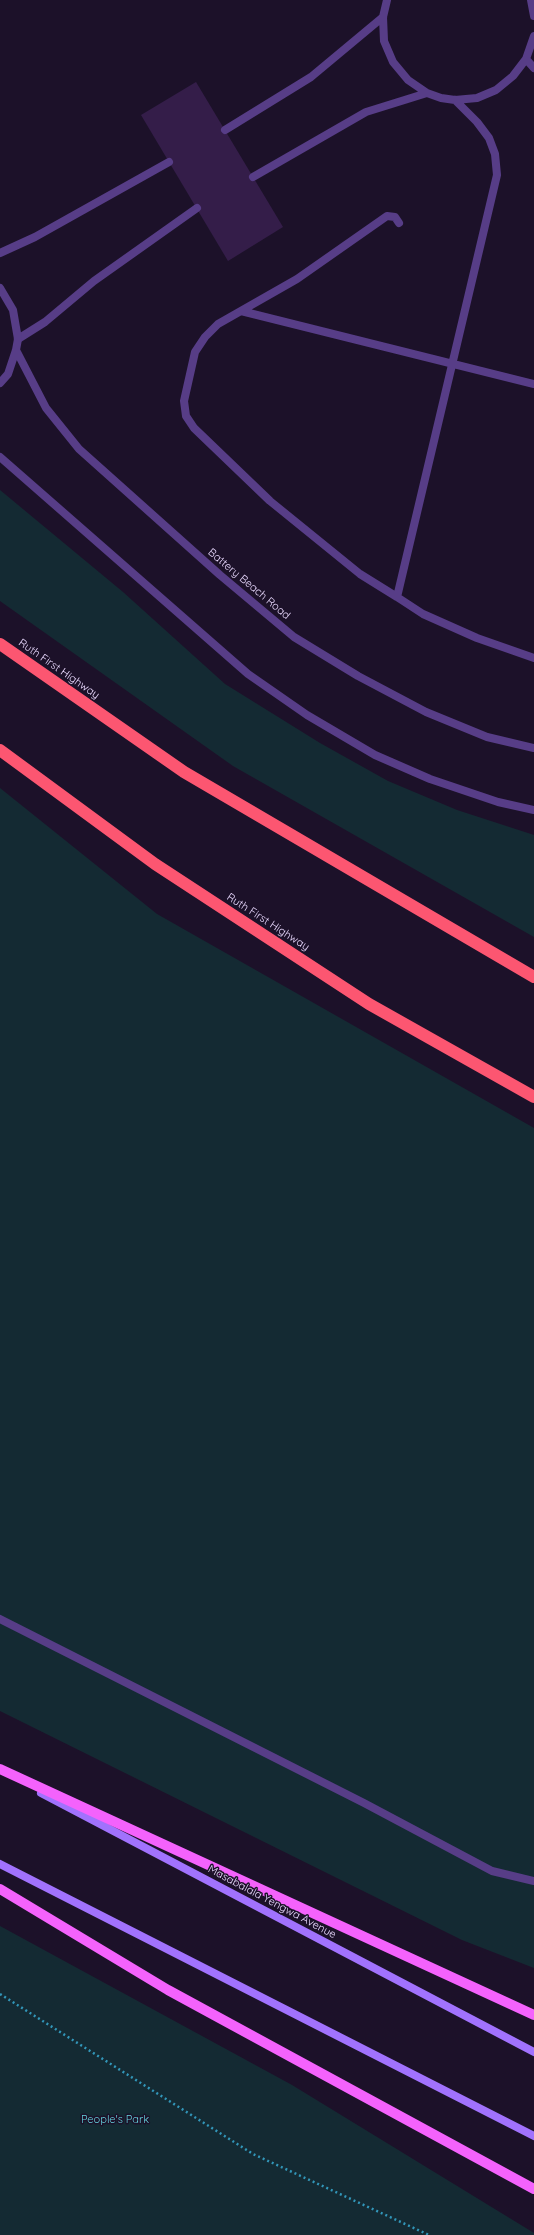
<!DOCTYPE html>
<style>
body{margin:0}
canvas{display:block;background:#1c1129}
</style>
<canvas width="534" height="2235"></canvas>
<script>
const ctx = document.querySelector('canvas').getContext('2d');
ctx.lineJoin = 'round';
function fillPath(path, color) { ctx.fillStyle = color; ctx.fill(path, 'evenodd'); }
const poly = rows => new Path2D(rows.map(r => 'M' + r).join(''));
function strokePath(path, color, width, dash) { ctx.strokeStyle = color; ctx.lineWidth = width; ctx.lineCap = dash ? 'butt' : 'round'; ctx.setLineDash(dash || []); ctx.stroke(path); }
function drawText(font, color, halo, rows, align = 'center') {
  ctx.font = font + ' Quicksand,sans-serif'; ctx.lineWidth = 3; ctx.setLineDash([]); ctx.textBaseline = 'middle'; ctx.strokeStyle = halo; ctx.fillStyle = color; for (const [text, x, y, turn = 0] of rows) {
    ctx.save(); ctx.translate(x, y); ctx.rotate((+turn || 0) * Math.PI / 180); ctx.textAlign = isNaN(turn) ? turn : align; if (halo) ctx.strokeText(text, 0, 0); ctx.fillText(text, 0, 0); ctx.restore();
  }
}
fillPath(poly([
 [0,490,123,592,225,684,320,743,388,781,457,810,534,835,534,937,233,766,0,601],
 [0,788,157,914,534,1128,534,1968,462,1940,0,1711],
 [0,1926,292,2085,534,2233,534,2235,0,2235]
]), '#142a33');
fillPath(poly([
 [196,82,283,227,228,261,141,115]
]), '#341d49');
strokePath(poly([
 [0,1994,253,2154,429,2235]
]), '#3296b9', 2.5, [2, 3]);
strokePath(poly([
 [387,0,383,17,384,41,393,62,408,80,427,93,441,98,455,100,477,98,496,90,513,76,526,59,534,36],
 [531,0,534,16],
 [526,59,534,68],
 [455,100,477,122,489,138,495,154,497,175,397,597,423,614,477,638,534,658],
 [225,130,311,77,383,17],
 [253,177,366,112,427,93],
 [0,253,35,237,169,162],
 [241,311,534,384],
 [18,339,45,322,94,281,197,208],
 [397,597,360,574,270,501,194,428,186,416,184,401,195,352,205,337,218,324,297,279,387,216,395,217,399,223],
 [0,1619,364,1803,492,1871,534,1881]
]), '#573d87', 8);
strokePath(poly([
 [0,288,13,310,18,339,16,350,8,374,0,383],
 [16,350,46,408,79,449,220,575,294,637,358,676,426,712,487,737,534,748],
 [0,457,248,674,307,715,375,755,430,779,498,802,534,810]
]), '#573d87', 8);
strokePath(poly([
 [41,1793,534,2052],
 [0,1864,534,2136]
]), '#a172fd', 8);
strokePath(poly([
 [0,1769,534,2015],
 [0,1889,168,1990,534,2189]
]), '#f462fc', 10);
strokePath(poly([
 [0,644,184,772,534,977],
 [0,750,155,864,369,1004,534,1097]
]), '#fc5671', 12);
drawText('11px', '#e9d9fe', '#1c1129', [
 ["Battery Beach Road",249,584,40],
 ["Ruth First Highway",59,669,35],
 ["Ruth First Highway",268,922,33],
 ["Masabalala Yengwa Avenue",272,1902,28]
]);
drawText('11px', '#65d6df', '#1c1129', [
 ["People's Park",115,2120]
]);
</script>
